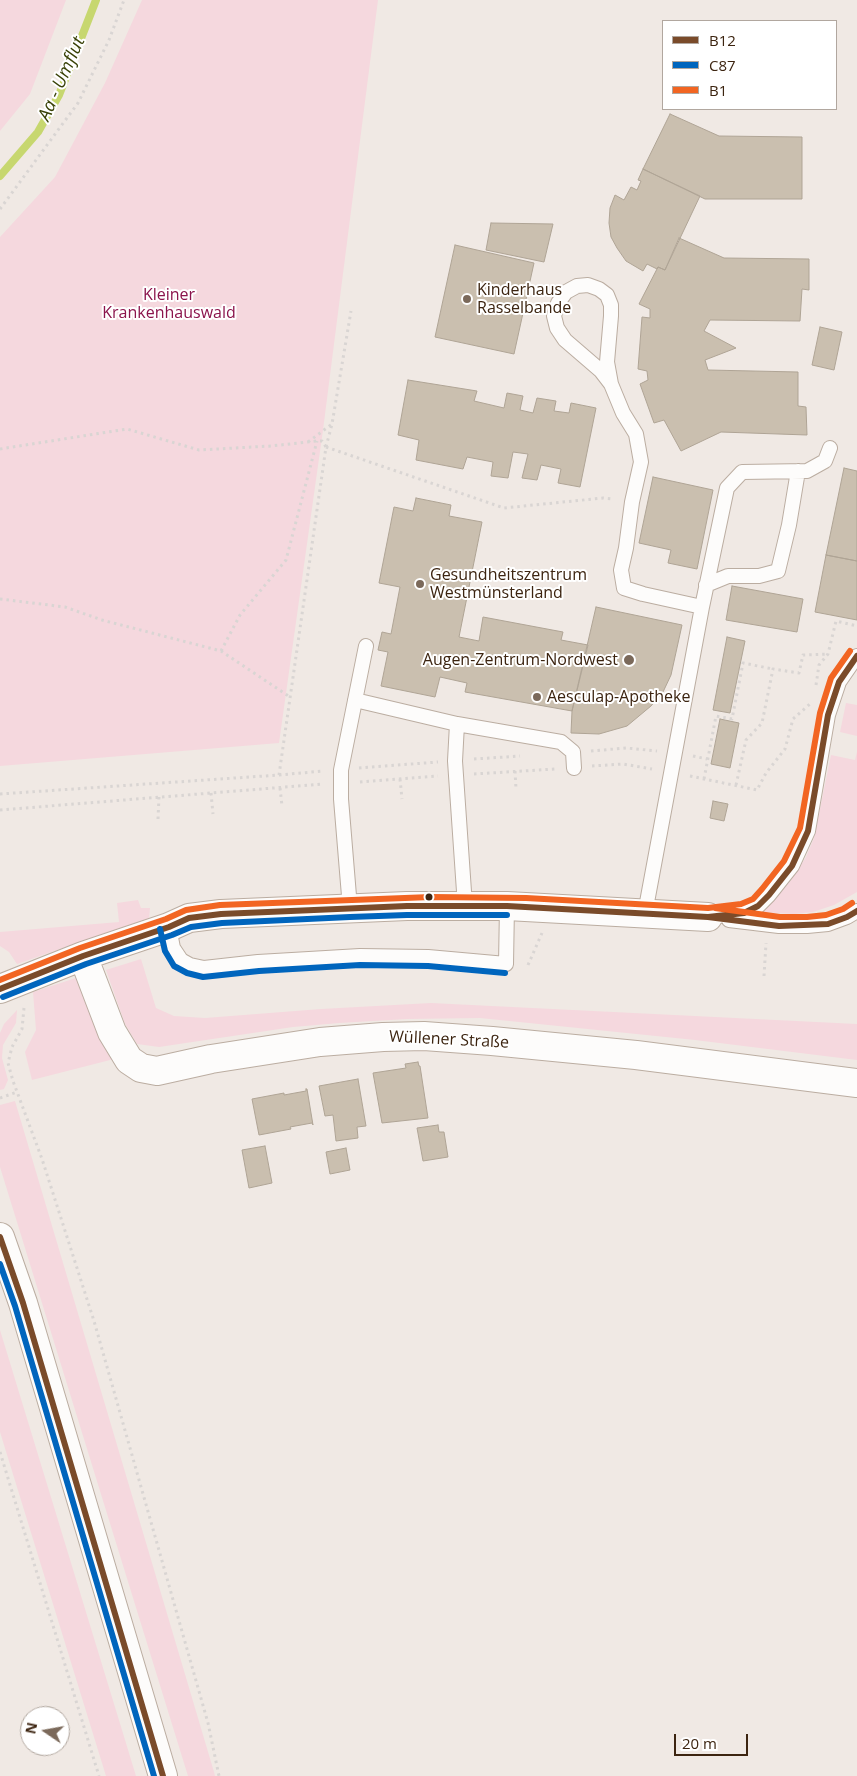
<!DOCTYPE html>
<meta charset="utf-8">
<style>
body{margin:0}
#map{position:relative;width:857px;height:1776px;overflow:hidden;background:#f0e9e4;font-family:"Open Sans",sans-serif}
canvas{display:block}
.legend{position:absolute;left:662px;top:20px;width:175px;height:90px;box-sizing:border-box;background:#fff;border:1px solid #b1a79f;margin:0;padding:6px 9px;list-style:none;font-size:15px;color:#3c2410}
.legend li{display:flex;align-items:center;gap:10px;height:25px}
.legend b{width:25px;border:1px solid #b1a79f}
.north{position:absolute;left:20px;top:1706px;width:50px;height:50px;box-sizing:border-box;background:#fff;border:1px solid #b1a79f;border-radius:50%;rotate:282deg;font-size:14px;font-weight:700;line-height:20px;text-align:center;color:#3c2410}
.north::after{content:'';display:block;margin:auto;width:18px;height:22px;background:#7b695a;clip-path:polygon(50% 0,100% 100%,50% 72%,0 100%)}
.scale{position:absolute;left:674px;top:1734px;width:74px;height:22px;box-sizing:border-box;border:2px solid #3c2410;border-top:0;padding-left:6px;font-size:15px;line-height:18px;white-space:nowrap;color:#3c2410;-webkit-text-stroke:4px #fff;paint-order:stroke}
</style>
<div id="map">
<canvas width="857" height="1776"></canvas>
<ul class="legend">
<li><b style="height:6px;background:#7a4b2a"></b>B12</li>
<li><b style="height:6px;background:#0065bd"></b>C87</li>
<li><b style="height:6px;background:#f26522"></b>B1</li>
</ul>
<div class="north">N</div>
<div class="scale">20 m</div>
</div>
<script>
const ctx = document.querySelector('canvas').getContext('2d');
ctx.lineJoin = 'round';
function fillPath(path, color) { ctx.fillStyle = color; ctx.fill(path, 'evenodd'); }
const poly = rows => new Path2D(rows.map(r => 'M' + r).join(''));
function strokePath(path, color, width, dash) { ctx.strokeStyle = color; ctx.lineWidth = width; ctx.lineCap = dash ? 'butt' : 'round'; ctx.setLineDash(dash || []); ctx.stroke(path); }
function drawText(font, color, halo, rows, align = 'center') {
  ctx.font = font + ' "Open Sans",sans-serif'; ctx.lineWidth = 4; ctx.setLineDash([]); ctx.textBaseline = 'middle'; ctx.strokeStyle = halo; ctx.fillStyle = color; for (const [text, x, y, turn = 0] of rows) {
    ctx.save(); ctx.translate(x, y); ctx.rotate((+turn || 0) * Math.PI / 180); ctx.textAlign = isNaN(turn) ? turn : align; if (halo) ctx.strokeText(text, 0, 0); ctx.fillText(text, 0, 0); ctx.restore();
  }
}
fillPath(poly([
 [0,0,66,0,30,94,0,131],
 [142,0,378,0,323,430,279,743,0,766,0,237,55,177,105,83],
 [846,703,857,705,857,736,840,732],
 [857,752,857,892,834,905,813,912,794,914,758,912,778,895,792,879,806,857,814,838,831,755,855,760],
 [138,900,141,908,150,908,149,918,17,964,9,952,0,946,0,932,119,922,117,903],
 [141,959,156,1008,174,1016,205,1018,321,1009,431,1003,857,1024,857,1060,695,1040,480,1018,407,1019,339,1023,293,1027,159,1047,137,1044,125,1024,106,970],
 [79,977,114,1059,32,1080,25,1052,36,1030,33,992],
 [17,1010,16,1023,3,1045,2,1058,8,1080,4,1089,0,1090,0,1033,4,1024],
 [15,1101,214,1772,215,1776,188,1776,0,1167,0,1105],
 [0,1330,136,1776,106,1776,0,1432]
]), '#f5d8de');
strokePath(poly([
 [0,176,38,132,59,95,96,0]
]), '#c7d76f', 8);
const building = poly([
 [670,114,719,136,802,137,802,199,705,199,643,169,670,114],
 [643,169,700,196,665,270,658,267,657,269,647,264,643,271,626,261,617,248,611,237,609,223,610,208,615,195,624,200,631,187,637,190,641,181,638,180,643,169],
 [491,223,553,224,544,262,486,250,491,223],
 [679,238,724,258,809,259,809,290,802,289,800,321,710,320,704,331,736,348,705,360,708,370,798,372,798,406,806,407,807,435,721,432,681,451,664,420,654,423,640,384,648,380,647,371,638,369,642,317,650,318,650,309,639,304,658,267,665,270,679,238],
 [455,245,534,263,514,354,435,337,455,245],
 [820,327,842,332,834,370,812,365,820,327],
 [408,380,477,391,474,401,504,408,507,393,523,396,520,410,533,413,537,398,556,401,554,411,569,413,571,403,596,408,580,487,558,483,561,469,541,465,537,480,522,478,528,454,513,452,508,478,491,476,493,462,467,457,463,469,416,460,419,440,398,435,408,380],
 [844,468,857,471,857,561,826,555,844,468],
 [653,477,713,490,697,569,668,563,671,550,639,543,653,477],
 [416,498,451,505,449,516,482,522,459,637,479,641,483,617,563,632,561,640,588,645,572,711,465,692,467,683,440,677,435,697,381,686,388,652,378,650,382,632,391,634,400,587,379,583,394,507,413,511,416,498],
 [826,555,857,561,857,620,815,612,826,555],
 [732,586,803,599,797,632,726,620,732,586],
 [596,607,682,625,671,675,663,692,651,706,627,726,599,734,571,733,572,711,596,607],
 [727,637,745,641,730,713,713,710,727,637],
 [720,719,739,723,730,768,711,764,720,719],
 [713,801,728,804,724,821,710,818,713,801],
 [418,1062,419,1066,420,1066,428,1118,382,1123,373,1073,406,1068,405,1064,418,1062],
 [358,1079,366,1126,357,1127,358,1138,336,1141,333,1115,325,1116,319,1086,358,1079],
 [306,1089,307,1089,313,1125,312,1123,290,1127,291,1129,259,1135,252,1099,284,1093,284,1095,306,1091,306,1089],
 [438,1125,439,1132,444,1132,448,1157,423,1161,417,1128,438,1125],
 [265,1146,272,1183,249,1188,242,1150,265,1146],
 [346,1148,350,1170,330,1174,326,1152,346,1148]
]);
fillPath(building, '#cabfaf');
strokePath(building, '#afa495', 1);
const service = poly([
 [611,384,601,371,565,340,557,328,554,316,558,303,566,292,577,286,588,285,599,289,607,295,611,305,611,316,607,362,611,384,623,413,636,434,641,462,632,502,626,548,621,570,624,588,643,594,702,607,645,913],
 [706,585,728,576,759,576,778,571,789,525,798,471],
 [702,607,727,488,742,472,807,471,825,461,830,448],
 [355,700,457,724,561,742,573,752,574,768],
 [457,724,455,761,465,906],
 [350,908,341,799,341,770,366,646],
 [708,917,744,913,758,906,769,895,792,866,808,831,828,715,839,682,857,656],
 [729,920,779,926,807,926,828,924,847,917,857,911],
 [169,927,173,948,181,960,190,965,204,968,258,962,360,956,428,957,506,964,507,906]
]);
const minor = poly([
 [83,956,112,1032,129,1060,141,1068,157,1071,211,1059,320,1042,383,1037,424,1036,492,1041,636,1055,857,1083],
 [0,989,83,956,169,927,189,918,221,914,407,906,507,906,708,917]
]);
const secondary = poly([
 [0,1237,23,1303,163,1776]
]);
strokePath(service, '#bbada1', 16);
strokePath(minor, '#bbada1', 30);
strokePath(secondary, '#bbada1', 30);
strokePath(poly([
 [0,209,78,103,109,40,124,0],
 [308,442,332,424],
 [326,447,332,424,351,311],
 [0,449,127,429,199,450,271,446,317,441,322,441,326,447],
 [0,599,65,607,102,620,221,651,290,697],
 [221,651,240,615,286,560,317,441],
 [816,685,819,665,828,654,836,621,857,626],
 [591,751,626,748,657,751],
 [693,756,707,759],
 [474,759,520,756],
 [592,766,623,764,652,769],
 [359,768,438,762],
 [515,771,516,789],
 [474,774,555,769],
 [279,775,323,771],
 [690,776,757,790,766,773,785,749,793,719,811,703],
 [400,779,402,799],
 [704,779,716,716,732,719,743,663,773,669],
 [360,782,438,776],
 [736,785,746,740,762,723,773,669,799,673,803,655,828,654],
 [280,788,282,806],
 [211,793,213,814],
 [0,794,279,775,326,447,504,508,603,498,614,499],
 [0,810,323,784],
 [158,819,159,797],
 [528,965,542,933],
 [764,976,766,943],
 [24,1008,22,1029,12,1047,8,1063,13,1081,42,1159,94,1321,208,1723,219,1776],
 [0,1098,17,1092],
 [0,1452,99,1776]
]), '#d9d5d3', 3, [2.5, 4]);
strokePath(service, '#fdfcfb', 14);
strokePath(minor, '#fdfcfb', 28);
strokePath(secondary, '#fdfcfb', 28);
strokePath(poly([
 [708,917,744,913,758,906,769,895,792,866,808,831,828,715,839,682,857,656],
 [0,989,83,956,169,927,189,918,221,914,407,906,507,906,708,917,779,926,828,924,847,917,857,911],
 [0,1237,23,1303,163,1776]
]), '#7a4b2a', 6);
strokePath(poly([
 [160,929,165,951,174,966,187,973,203,977,259,971,360,965,428,966,505,973],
 [3,997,86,964,172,935,191,927,222,923,350,917,407,915,507,915],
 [0,1264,15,1306,154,1776]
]), '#0065bd', 6);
strokePath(poly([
 [715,908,780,917,807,917,826,915,843,909,852,903],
 [0,980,80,948,166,919,186,910,220,905,431,897,526,898,708,908,741,904,753,899,762,889,784,861,800,828,820,713,831,678,850,651]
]), '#f26522', 6);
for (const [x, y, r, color] of [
 [467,299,5,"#7b695a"],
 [420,584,5,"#7b695a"],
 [629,660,6,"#7b695a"],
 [537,697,5,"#7b695a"],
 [429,897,4.5,"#3c2410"]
]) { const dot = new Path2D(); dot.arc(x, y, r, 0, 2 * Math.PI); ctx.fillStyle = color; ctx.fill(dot); strokePath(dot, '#fff', 2); }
drawText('16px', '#3c2410', '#fff', [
 ["Kinderhaus",477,290],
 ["Rasselbande",477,308],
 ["Gesundheitszentrum",430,575],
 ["Westmünsterland",430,593],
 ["Augen-Zentrum-Nordwest",618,660,"right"],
 ["Aesculap-Apotheke",547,697]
], 'left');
drawText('16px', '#8b144c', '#fff', [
 ["Kleiner",169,295],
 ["Krankenhauswald",169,313]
]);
drawText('16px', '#3c2410', '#fff', [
 ["Wüllener Straße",449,1040,3]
]);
drawText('italic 18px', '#394207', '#fff', [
 ["Aa - Umflut",62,79,-66]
]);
</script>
